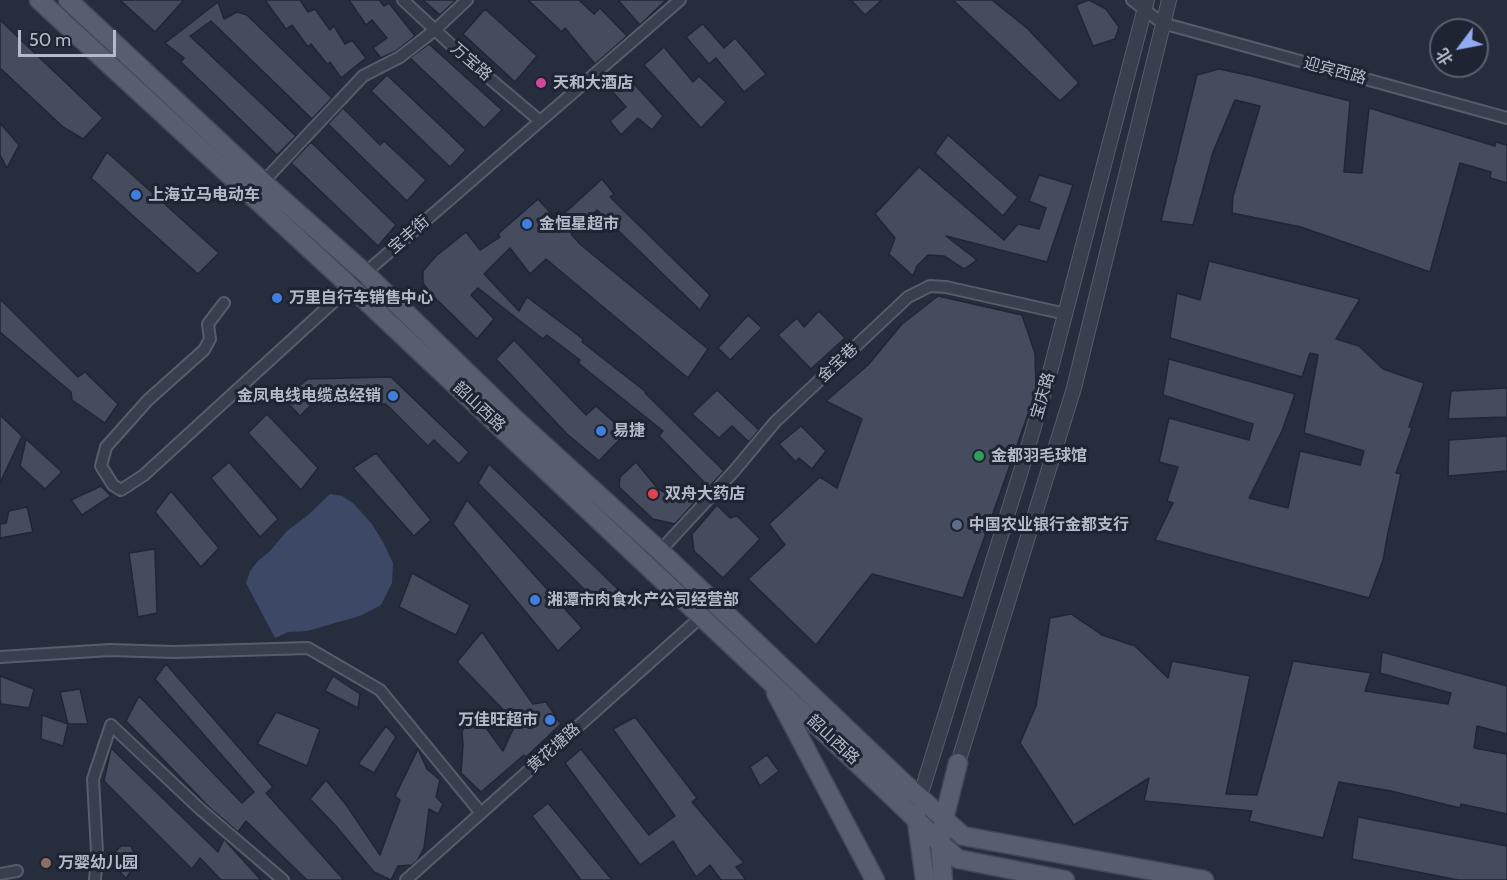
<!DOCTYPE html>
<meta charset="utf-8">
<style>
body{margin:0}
#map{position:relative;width:1507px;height:880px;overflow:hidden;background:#262d3d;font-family:Cabin,"Noto Sans SC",sans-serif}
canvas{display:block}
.north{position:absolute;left:1429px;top:18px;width:60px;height:60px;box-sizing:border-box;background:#1e2432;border:2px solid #5a606e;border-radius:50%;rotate:238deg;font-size:16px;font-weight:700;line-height:24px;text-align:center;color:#b5bac8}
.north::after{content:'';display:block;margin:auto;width:21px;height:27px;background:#91aaf2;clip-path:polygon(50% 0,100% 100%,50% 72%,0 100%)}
.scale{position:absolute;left:18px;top:30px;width:98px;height:27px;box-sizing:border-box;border:3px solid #b5bac8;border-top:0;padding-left:8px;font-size:18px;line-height:21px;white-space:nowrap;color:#b5bac8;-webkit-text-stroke:4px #1e2432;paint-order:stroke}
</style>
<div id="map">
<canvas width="1507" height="880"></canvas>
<div class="north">北</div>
<div class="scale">50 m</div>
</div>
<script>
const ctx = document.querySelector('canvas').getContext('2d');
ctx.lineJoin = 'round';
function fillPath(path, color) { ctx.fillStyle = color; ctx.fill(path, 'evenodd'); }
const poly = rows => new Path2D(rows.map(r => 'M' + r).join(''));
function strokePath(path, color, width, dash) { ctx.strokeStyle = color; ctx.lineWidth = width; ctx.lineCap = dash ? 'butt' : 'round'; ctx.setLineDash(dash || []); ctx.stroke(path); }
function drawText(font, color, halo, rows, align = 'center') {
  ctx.font = font + ' Cabin,"Noto Sans SC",sans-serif'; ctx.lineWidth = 6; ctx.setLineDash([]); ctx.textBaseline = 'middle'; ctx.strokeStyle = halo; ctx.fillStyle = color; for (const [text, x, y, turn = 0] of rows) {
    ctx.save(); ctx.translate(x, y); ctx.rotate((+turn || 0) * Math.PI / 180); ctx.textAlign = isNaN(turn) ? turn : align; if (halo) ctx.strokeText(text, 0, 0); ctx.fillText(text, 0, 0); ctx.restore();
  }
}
fillPath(poly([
 [330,494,342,496,353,503,372,524,384,544,393,563,392,583,381,605,360,616,307,631,288,632,275,638,246,583,250,571,258,561,270,551,287,531,308,515]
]), '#3c4865');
const building = poly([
 [120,0,184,0,155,32,120,0],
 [265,0,300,0,308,12,315,9,330,30,334,26,345,44,352,40,366,58,341,78,330,62,327,64,311,44,308,47,292,25,286,29,265,0],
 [349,0,379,0,384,6,389,3,415,36,396,51,381,58,373,48,387,38,372,20,366,25,349,0],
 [423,0,456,0,440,15,423,0],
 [528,0,579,0,594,14,600,8,627,36,595,64,565,28,562,32,528,0],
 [618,0,666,0,640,25,618,0],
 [851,0,882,0,865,15,851,0],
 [953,0,992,0,1028,29,1079,83,1060,101,953,0],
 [1089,0,1106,9,1119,27,1115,39,1093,46,1076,5,1089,0],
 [218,2,224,19,237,12,247,15,332,98,312,119,211,21,190,36,296,136,277,155,181,62,184,58,165,43,218,2],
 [485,9,537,56,515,82,463,34,485,9],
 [0,20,103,118,83,139,63,127,0,68,0,20],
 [703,24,724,48,735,38,766,74,744,92,716,58,709,64,686,37,703,24],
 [429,44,502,110,484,128,410,58,429,44],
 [664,47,693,82,699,76,726,102,701,128,644,65,664,47],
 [1219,69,1252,76,1350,101,1344,172,1362,173,1369,108,1495,146,1496,142,1507,145,1507,183,1490,178,1491,172,1460,163,1430,272,1301,227,1232,213,1233,196,1260,106,1235,100,1213,152,1193,225,1161,221,1197,75,1219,69],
 [387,75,466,150,450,167,371,91,387,75],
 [627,76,663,116,652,130,638,118,621,135,610,121,626,107,610,89,627,76],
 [343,108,380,145,384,141,426,180,407,201,328,124,343,108],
 [0,123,19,145,7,168,0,155,0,123],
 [948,135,1018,197,1003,216,935,153,948,135],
 [311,142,396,225,378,246,291,163,311,142],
 [107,152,219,253,198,274,91,178,107,152],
 [919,167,1004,240,1018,224,1039,229,1046,208,1029,201,1039,175,1073,185,1047,262,946,236,977,260,964,269,944,256,928,255,917,266,913,276,889,254,895,238,875,214,919,167],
 [602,179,614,194,610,197,710,295,700,310,597,210,571,234,581,245,708,349,688,378,546,259,530,274,510,248,484,274,519,311,527,297,583,339,582,342,646,392,645,393,724,471,709,487,659,436,663,431,578,363,580,360,547,335,543,339,478,288,471,295,494,319,477,339,431,294,423,283,423,271,436,256,466,232,480,250,500,237,498,234,538,199,557,220,602,179],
 [1209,261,1360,299,1336,339,1359,346,1383,369,1424,383,1409,427,1412,428,1396,473,1401,474,1388,533,1383,560,1369,598,1155,540,1173,503,1167,501,1178,467,1159,462,1169,418,1249,440,1253,424,1163,395,1169,359,1295,394,1282,431,1249,498,1288,508,1300,451,1360,465,1364,451,1304,433,1318,355,1310,353,1302,377,1170,338,1177,293,1200,300,1209,261],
 [938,296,1022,315,1035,353,1036,387,1032,403,963,598,872,574,816,645,748,579,785,545,769,524,820,477,837,488,862,419,826,401,868,365,902,324,938,296],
 [0,299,78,377,85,372,118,404,105,423,72,400,71,392,0,332,0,299],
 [819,311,845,338,811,369,778,335,797,318,804,327,819,311],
 [748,315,762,328,730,360,718,348,748,315],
 [514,340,586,415,596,406,626,433,599,461,567,434,496,359,514,340],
 [391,377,469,452,459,464,434,440,428,446,386,404,313,403,300,416,283,398,308,379,391,377],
 [1507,388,1507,417,1448,419,1451,391,1507,388],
 [717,390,759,430,749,442,732,426,719,438,692,414,717,390],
 [267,414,318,468,301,490,248,433,267,414],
 [0,415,22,436,0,483,0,415],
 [801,426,826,451,812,469,799,458,796,462,779,444,801,426],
 [1507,436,1507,471,1448,476,1449,440,1507,436],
 [26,439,62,472,45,489,20,466,26,439],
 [376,453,431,520,414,536,353,468,376,453],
 [229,462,278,519,260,537,211,478,229,462],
 [636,462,658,489,672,496,688,494,694,503,675,524,653,519,619,487,620,477,636,462],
 [489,464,625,596,606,611,478,483,489,464],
 [101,486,111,496,82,515,71,500,101,486],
 [171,491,219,548,201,567,155,512,171,491],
 [467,500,582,628,558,651,453,524,467,500],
 [717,505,730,518,737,516,760,539,723,578,694,551,692,534,717,505],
 [27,507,33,532,0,538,0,524,6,523,9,511,27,507],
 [155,549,157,613,138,617,129,553,155,549],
 [412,573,470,605,456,635,399,607,412,573],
 [1071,614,1102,635,1135,646,1168,678,1172,661,1250,676,1226,794,1257,795,1293,661,1371,673,1365,691,1448,704,1451,693,1380,673,1382,652,1507,686,1507,734,1477,726,1474,748,1507,754,1507,814,1461,804,1460,808,1391,791,1339,782,1323,838,1249,821,1252,811,1144,801,1149,778,1074,825,1020,743,1036,706,1050,618,1071,614],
 [482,632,533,704,546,702,561,724,526,757,524,755,481,792,461,773,463,745,462,732,473,710,503,751,516,723,457,662,482,632],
 [166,664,273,787,266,793,344,880,307,880,246,821,238,832,209,807,126,721,139,696,242,803,254,792,155,679,166,664],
 [0,676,34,689,29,708,1,704,0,700,0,676],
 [333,676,360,694,358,708,325,691,333,676],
 [80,689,88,724,68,724,60,692,80,689],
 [276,712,320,729,307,766,257,744,276,712],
 [42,715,68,724,63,746,41,739,42,715],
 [635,717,697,798,692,802,744,863,736,867,746,880,721,880,710,865,696,877,673,841,640,865,565,763,581,749,649,835,675,816,613,729,635,717],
 [386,726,396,737,374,773,358,764,386,726],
 [111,748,218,852,224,839,261,880,221,880,200,858,192,869,104,781,111,748],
 [418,749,427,769,440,780,436,797,443,804,438,814,429,809,424,848,417,861,412,865,398,866,391,880,374,872,336,826,310,799,326,780,347,806,380,855,400,800,395,796,418,749],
 [767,755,779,771,760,786,750,767,767,755],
 [548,803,612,880,581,880,532,816,548,803],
 [1358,817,1507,846,1507,880,1458,880,1352,859,1358,817],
 [121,846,131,846,137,860,126,879,109,858,121,846]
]);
fillPath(building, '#454c5e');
strokePath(building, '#202634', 1.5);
const minor = poly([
 [403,0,463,56,540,121],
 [1132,0,1162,23,1507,118],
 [263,182,363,76,400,57,435,30,467,0],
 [224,303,208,324,210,339,204,350,148,400,106,447,101,466,113,485,121,490,144,475,365,273,680,0],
 [660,551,735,470,775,422,908,297,930,286,946,287,1066,314],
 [0,657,110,650,174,652,308,648,380,690,481,813],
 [0,874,17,871],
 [95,880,97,852,93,779,111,725,200,809,283,880],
 [406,880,702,616]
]);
const tertiary = poly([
 [958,763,1074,388,1169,0],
 [923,787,1024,461,1050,372,1147,0]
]);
const primary = poly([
 [39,0,351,287,895,799,940,843,958,859,1065,880],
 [68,0,263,182,365,273,513,417,660,551,906,785,963,836,1204,880],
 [776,693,875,880],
 [916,815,925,880],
 [943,880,940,843,944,819,958,763]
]);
strokePath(minor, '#575d6b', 14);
strokePath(tertiary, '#575d6b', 16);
strokePath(primary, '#424856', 21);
strokePath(minor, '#393f4d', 10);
strokePath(tertiary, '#393f4d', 14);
strokePath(primary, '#585e6d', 18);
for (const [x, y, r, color] of [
 [541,83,6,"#d1479c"],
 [136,195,6,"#3f7fe0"],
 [527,224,6,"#3f7fe0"],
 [277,298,6,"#3f7fe0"],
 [393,396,6,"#3f7fe0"],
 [601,431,6,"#3f7fe0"],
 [979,456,6,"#2e9e5b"],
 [653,494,6,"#e0444e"],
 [957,525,6,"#5c6f8a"],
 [535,600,6,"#3f7fe0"],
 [550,720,6,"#3f7fe0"],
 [46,863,6,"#8d6e63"]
]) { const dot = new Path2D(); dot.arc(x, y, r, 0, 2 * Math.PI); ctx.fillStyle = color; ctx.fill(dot); strokePath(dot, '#1e2432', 2); }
drawText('16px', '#b5bac8', '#1e2432', [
 ["万宝路",471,62,41],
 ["迎宾西路",1335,71,15],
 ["宝丰街",409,235,-41],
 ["金宝巷",838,363,-43],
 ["宝庆路",1043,396,-74],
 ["韶山西路",479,407,43],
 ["韶山西路",833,740,43],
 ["黄花塘路",554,748,-42]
]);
drawText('bold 16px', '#b5bac8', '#1e2432', [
 ["天和大酒店",553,83],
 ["上海立马电动车",148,195],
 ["金恒星超市",539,224],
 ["万里自行车销售中心",289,298],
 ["金凤电线电缆总经销",381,396,"right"],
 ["易捷",613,431],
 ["金都羽毛球馆",991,456],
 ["双舟大药店",665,494],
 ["中国农业银行金都支行",969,525],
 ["湘潭市肉食水产公司经营部",547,600],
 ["万佳旺超市",538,720,"right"],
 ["万婴幼儿园",58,863]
], 'left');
</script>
